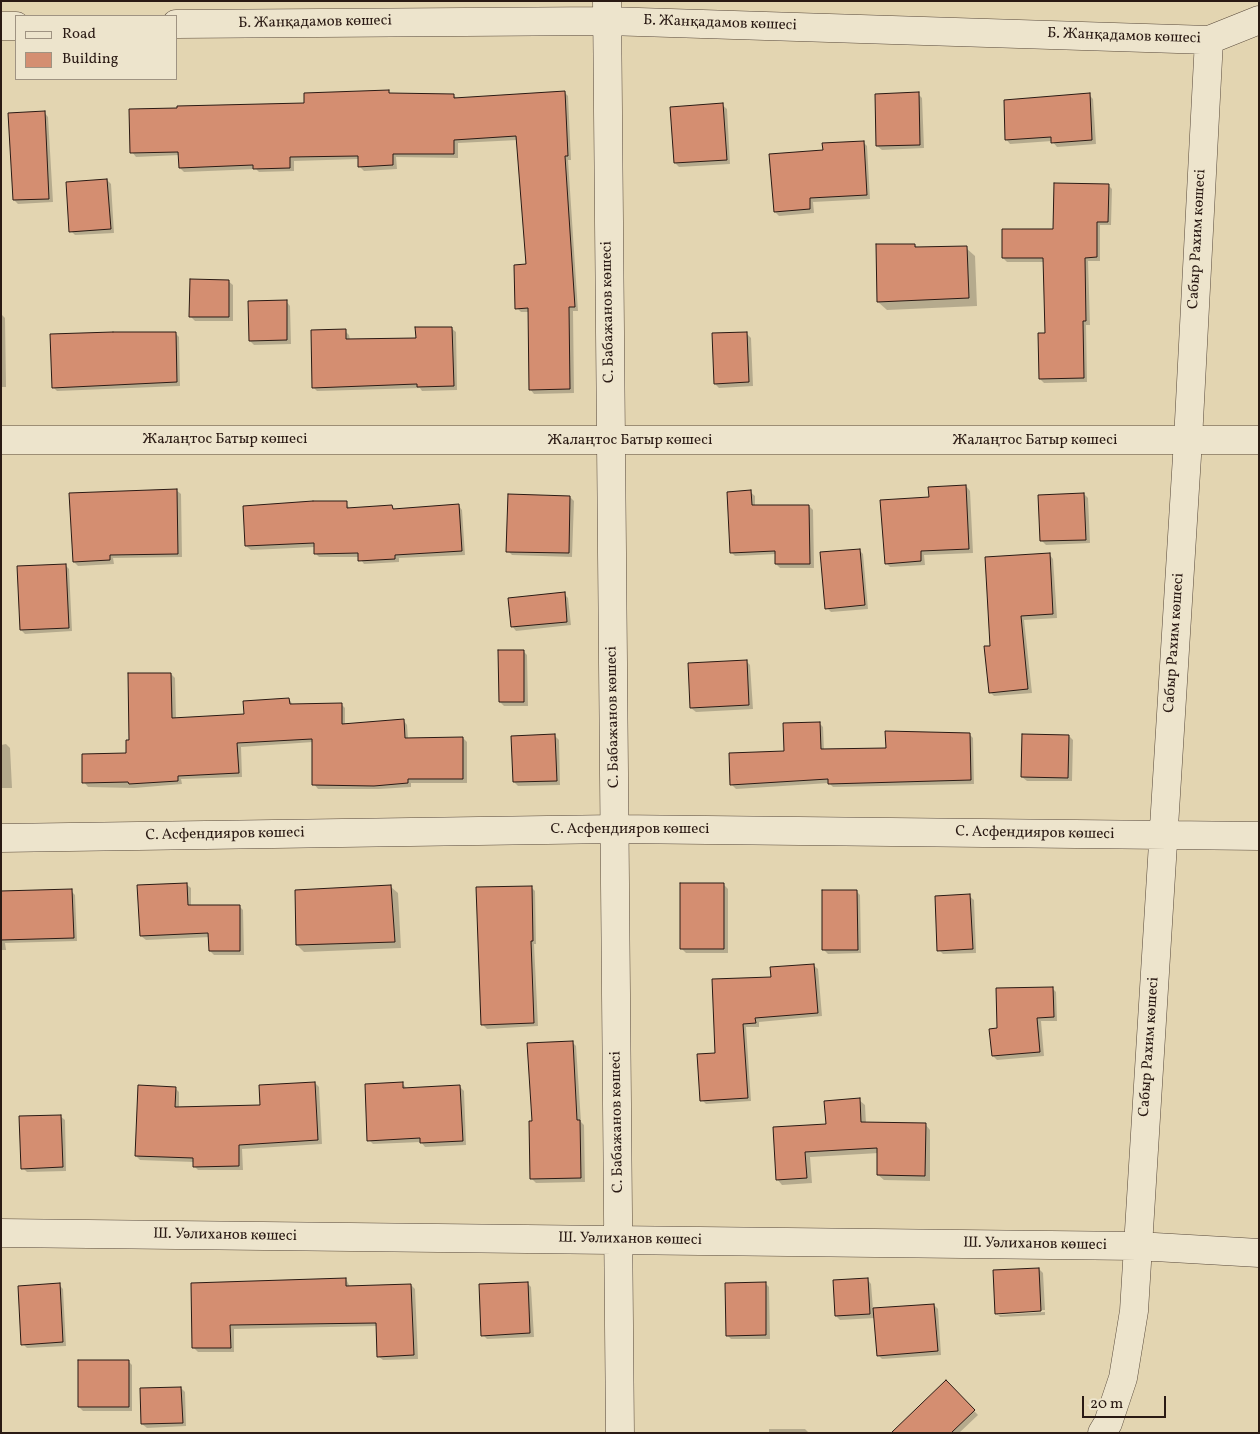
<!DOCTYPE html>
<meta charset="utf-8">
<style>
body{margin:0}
#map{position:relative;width:1260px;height:1434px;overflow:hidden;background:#e3d5b1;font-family:Vollkorn,serif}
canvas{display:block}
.frame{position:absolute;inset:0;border:2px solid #2a1a14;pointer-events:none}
.legend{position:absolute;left:15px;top:15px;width:162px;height:65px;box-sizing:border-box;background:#ede4cc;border:1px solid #9f9382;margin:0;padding:6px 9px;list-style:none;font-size:15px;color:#2a1a14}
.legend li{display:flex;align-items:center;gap:10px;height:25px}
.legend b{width:25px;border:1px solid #9f9382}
.scale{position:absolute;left:1082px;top:1396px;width:84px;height:22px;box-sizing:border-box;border:2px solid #2a1a14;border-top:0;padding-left:6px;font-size:15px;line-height:18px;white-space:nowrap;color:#2a1a14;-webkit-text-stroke:4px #ede4cc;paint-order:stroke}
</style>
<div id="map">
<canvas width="1260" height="1434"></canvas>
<div class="frame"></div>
<ul class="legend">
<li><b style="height:6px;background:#ede4cc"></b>Road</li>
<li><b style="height:14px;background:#d48e71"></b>Building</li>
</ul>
<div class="scale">20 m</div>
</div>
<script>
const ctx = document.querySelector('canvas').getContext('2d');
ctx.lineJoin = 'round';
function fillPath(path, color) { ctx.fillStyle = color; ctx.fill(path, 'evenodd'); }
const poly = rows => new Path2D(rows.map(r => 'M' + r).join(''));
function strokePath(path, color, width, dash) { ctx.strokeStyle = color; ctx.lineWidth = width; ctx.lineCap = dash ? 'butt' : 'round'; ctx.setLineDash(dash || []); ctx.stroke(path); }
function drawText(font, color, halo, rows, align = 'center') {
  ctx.font = font + ' Vollkorn,serif'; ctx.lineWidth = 4; ctx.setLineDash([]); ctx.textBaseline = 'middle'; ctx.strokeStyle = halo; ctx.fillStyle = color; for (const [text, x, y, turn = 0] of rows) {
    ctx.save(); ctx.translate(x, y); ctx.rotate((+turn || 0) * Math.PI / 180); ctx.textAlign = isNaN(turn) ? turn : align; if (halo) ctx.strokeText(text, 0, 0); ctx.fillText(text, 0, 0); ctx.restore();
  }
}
fillPath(poly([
 [388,91,391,94,453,95,458,99,564,92,568,96,571,160,568,160,578,311,573,311,574,393,534,394,530,389,529,312,521,312,517,308,527,266,518,140,458,143,458,158,396,157,397,169,364,171,360,167,359,159,294,161,294,171,259,172,256,169,184,172,180,168,180,155,136,157,132,152,305,104],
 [918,94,922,98,924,148,882,150,877,146],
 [1089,95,1093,99,1096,144,1057,147,1052,141,1010,144,1006,139],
 [722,105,727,109,730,164,679,167,675,163],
 [44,112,48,117,53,202,18,204,14,200],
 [863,142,867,146,870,199,813,202,814,213,779,216,775,212,824,151],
 [107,180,111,184,114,233,75,235,71,231],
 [1108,185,1112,189,1111,225,1100,225,1100,261,1088,261,1090,325,1086,325,1087,382,1044,383,1040,379,1046,334,1045,262,1007,262,1003,258,1054,230],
 [915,245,918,248,966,248,975,256,977,306,887,310,878,302],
 [228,281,233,285,233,321,195,321,191,317],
 [286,301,290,306,291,344,254,345,250,341],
 [1,314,5,318,6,387,1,387],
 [451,328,456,332,457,390,422,391,420,388,317,391,313,387,345,331,349,335,350,340,417,339],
 [175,333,179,337,180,386,57,391,53,387],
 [747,334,751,338,753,386,719,388,715,384],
 [966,486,970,491,973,553,924,555,925,565,890,567,886,563,930,498],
 [176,490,181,494,182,557,113,558,114,564,78,566,74,562],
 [750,492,755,496,755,506,809,506,813,510,814,568,780,568,776,564,776,554,735,556,731,552],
 [1084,494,1088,498,1090,543,1046,545,1042,541],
 [570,497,574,501,572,557,512,555,508,551],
 [346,503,350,509,392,507,395,510,458,505,462,510,465,555,399,558,399,562,364,564,359,557,319,557,315,553,315,547,251,550,246,546],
 [859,550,863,554,868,609,831,612,827,608],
 [1049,554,1053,559,1057,618,1024,620,1032,693,994,696,990,692,992,647],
 [65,565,69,569,72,631,25,634,21,630],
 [564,594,568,598,571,625,516,631,512,626],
 [523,651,527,655,528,706,504,706,500,702],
 [746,661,750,665,753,709,696,712,691,708],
 [171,674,175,678,176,719,246,715,289,699,293,705,341,704,345,708,345,725,403,720,407,725,408,739,463,738,467,742,467,783,411,783,411,787,379,789,318,789,314,784,313,742,241,747,242,777,181,779,182,784,134,788,88,787,84,782,128,754,130,741],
 [819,723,823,727,824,750,887,749,969,734,973,738,974,784,833,787,829,783,736,789,732,785,786,752],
 [554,735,559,740,560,785,518,786,514,782],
 [1069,736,1073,740,1072,781,1027,781,1022,777],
 [6,744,10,748,12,788,1,788,1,745],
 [186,884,191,888,191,907,239,906,243,910,244,955,214,955,210,951,210,937,146,940,141,936],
 [724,885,728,889,728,953,686,953,682,949],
 [391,887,398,893,401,948,304,952,297,945],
 [531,887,535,891,536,944,534,944,538,1026,487,1029,483,1025],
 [71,891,75,895,77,941,5,943,6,950,1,950,1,893],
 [856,891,860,895,861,953,828,954,824,950],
 [969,896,974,900,976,953,943,954,939,950],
 [813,965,818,969,822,1016,759,1022,759,1027,746,1027,751,1101,706,1104,702,1100,716,1054,772,978],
 [1052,988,1056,992,1057,1021,1041,1021,1044,1056,997,1060,993,1056,999,1030],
 [572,1042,576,1046,581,1122,584,1125,585,1182,536,1183,532,1179,533,1122],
 [315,1083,319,1087,322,1144,242,1149,243,1170,198,1170,194,1166,194,1162,140,1160,136,1156,175,1088,179,1092,179,1108,261,1106],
 [403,1084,407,1089,460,1087,464,1091,466,1145,425,1147,421,1142,373,1144,369,1140],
 [859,1100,865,1105,866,1124,925,1124,930,1130,930,1181,884,1180,878,1175,879,1153,810,1157,812,1183,782,1185,777,1179,827,1125],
 [60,1116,65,1120,66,1171,27,1172,23,1168],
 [1039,1269,1043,1273,1045,1310,998,1312,998,1315,1045,1312,1045,1315,1000,1317,996,1313],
 [346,1279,350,1287,411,1285,415,1289,418,1359,383,1360,378,1356,377,1326,234,1329,234,1352,198,1352,194,1348,192,1284],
 [867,1279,871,1284,873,1309,934,1305,938,1309,941,1355,882,1359,878,1355,875,1318,840,1320,836,1316],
 [527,1283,531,1287,534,1337,487,1339,483,1335],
 [765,1283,769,1287,770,1339,731,1339,727,1335],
 [59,1285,63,1289,66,1346,27,1348,23,1344],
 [128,1361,132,1365,132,1411,83,1411,79,1407],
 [946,1382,978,1415,959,1433,913,1433],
 [181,1388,185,1392,186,1426,147,1428,142,1424],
 [769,1429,805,1429,809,1433,769,1433]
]), '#0003');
const building = poly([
 [389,90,389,93,454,94,454,98,565,91,568,156,565,156,575,307,569,307,570,389,529,390,528,308,515,309,514,265,526,264,516,136,454,140,454,154,393,154,393,165,358,167,358,156,290,157,290,168,253,169,253,165,179,168,178,152,130,153,129,109,177,108,177,106,304,103,304,93,389,90],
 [919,92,920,145,876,146,875,94,919,92],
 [1090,93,1092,140,1051,143,1051,137,1005,140,1004,100,1090,93],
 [723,103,727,160,674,163,670,107,723,103],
 [45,111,49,199,13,200,8,113,45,111],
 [864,141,867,195,810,198,810,209,774,212,769,154,823,150,822,143,864,141],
 [107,179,111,229,69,232,66,182,107,179],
 [1054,183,1109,184,1108,222,1097,222,1097,257,1085,258,1086,321,1083,321,1084,378,1039,379,1038,333,1045,333,1043,258,1002,258,1002,229,1053,229,1054,183],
 [876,244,915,244,915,247,967,246,969,298,877,302,876,244],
 [190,279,229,280,229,317,189,317,190,279],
 [287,300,287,340,249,341,248,301,287,300],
 [415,327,452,327,454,386,417,387,417,384,312,388,311,330,346,329,346,339,416,338,415,327],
 [113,332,176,332,177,382,52,388,50,334,113,332],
 [747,332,749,382,714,384,712,333,747,332],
 [966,485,969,549,921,551,921,561,885,564,880,500,929,497,928,487,966,485],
 [177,489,178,554,110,555,110,560,73,562,69,493,177,489],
 [751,490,752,505,809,505,810,564,775,564,775,551,730,553,727,492,751,490],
 [1084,493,1086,540,1040,541,1038,495,1084,493],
 [508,494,570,496,569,553,506,552,508,494],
 [313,501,347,501,347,508,392,505,393,509,459,504,462,551,395,555,395,559,358,561,358,553,314,554,314,543,245,546,243,506,313,501],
 [860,549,865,605,825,609,820,552,860,549],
 [1050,553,1053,614,1021,616,1028,689,989,693,984,646,990,646,985,557,1050,553],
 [66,564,69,628,20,630,17,566,66,564],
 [565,592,567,622,511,627,508,598,565,592],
 [498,650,524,650,524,702,499,702,498,650],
 [747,660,749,705,690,708,688,663,747,660],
 [128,673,171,673,172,718,244,714,243,701,289,698,290,704,342,703,342,724,404,719,405,738,463,737,463,779,408,779,408,783,374,786,312,785,312,739,237,743,239,773,178,776,178,781,129,784,128,782,82,783,82,754,126,753,126,740,129,740,128,673],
 [820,722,821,749,886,748,885,731,970,733,971,780,828,784,828,779,730,785,729,753,784,751,783,723,820,722],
 [555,734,557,781,513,782,511,736,555,734],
 [1022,734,1069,735,1068,778,1021,777,1022,734],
 [187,883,188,905,240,905,240,951,209,951,208,933,140,936,137,885,187,883],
 [680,883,724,883,724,949,680,949,680,883],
 [391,885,395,942,296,945,295,890,391,885],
 [532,886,533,941,531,941,534,1023,481,1025,476,887,532,886],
 [72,889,74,938,1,940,1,891,72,889],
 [822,890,857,890,858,950,822,950,822,890],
 [970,894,973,949,937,951,935,896,970,894],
 [814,964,818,1013,755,1018,756,1023,743,1024,748,1098,700,1101,697,1054,715,1053,712,979,771,977,770,967,814,964],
 [1053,987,1054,1017,1037,1018,1040,1052,992,1056,989,1029,997,1028,996,988,1053,987],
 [573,1041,577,1120,580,1120,581,1178,530,1179,529,1121,532,1121,527,1043,573,1041],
 [315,1082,318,1140,239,1145,239,1166,193,1167,193,1158,135,1156,138,1085,176,1087,175,1107,260,1105,259,1085,315,1082],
 [403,1082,403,1088,460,1085,463,1141,420,1143,420,1138,367,1141,365,1084,403,1082],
 [860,1098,861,1122,926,1123,925,1176,877,1175,877,1148,805,1152,807,1178,776,1180,773,1127,826,1124,824,1101,860,1098],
 [61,1115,63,1167,21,1169,19,1116,61,1115],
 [1039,1268,1041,1311,995,1314,993,1270,1039,1268],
 [346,1278,346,1286,411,1284,414,1355,377,1357,376,1323,230,1325,231,1348,192,1348,191,1283,346,1278],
 [868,1278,870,1314,835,1316,833,1280,868,1278],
 [528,1282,530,1333,481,1336,479,1284,528,1282],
 [766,1282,766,1335,726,1336,725,1283,766,1282],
 [60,1283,63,1342,21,1345,18,1286,60,1283],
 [934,1304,938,1351,877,1356,873,1308,934,1304],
 [78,1360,129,1360,129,1407,78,1407,78,1360],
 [946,1380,975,1410,951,1433,891,1433,946,1380],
 [181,1387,183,1423,141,1424,140,1388,181,1387]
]);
fillPath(building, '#d48e71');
strokePath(building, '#2a1a14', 1);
const street = poly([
 [607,1,620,1433],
 [176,24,607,21,1209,40,1259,20],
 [1,26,16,26],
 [1,440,1259,440],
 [1,838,615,829,1259,836],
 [1,1233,1137,1246,1259,1253],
 [1102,1433,1108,1423,1123,1378,1134,1311,1188,440,1209,40]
]);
strokePath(street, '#58493b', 29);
strokePath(street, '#ede4cc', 28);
drawText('15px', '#2a1a14', '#ede4cc', [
 ["Б. Жанқадамов көшесі",315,23,-1],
 ["Б. Жанқадамов көшесі",720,24,2],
 ["Б. Жанқадамов көшесі",1124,37,2],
 ["Сабыр Рахим көшесі",1198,239,-87],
 ["С. Бабажанов көшесі",609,312,-91],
 ["Жалаңтос Батыр көшесі",225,440],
 ["Жалаңтос Батыр көшесі",630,441],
 ["Жалаңтос Батыр көшесі",1035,441],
 ["Сабыр Рахим көшесі",1175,643,-86],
 ["С. Бабажанов көшесі",614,717,-91],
 ["С. Асфендияров көшесі",630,830],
 ["С. Асфендияров көшесі",1035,834,1],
 ["С. Асфендияров көшесі",225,835,-1],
 ["Сабыр Рахим көшесі",1150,1047,-86],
 ["С. Бабажанов көшесі",618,1122,-91],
 ["Ш. Уәлиханов көшесі",225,1236,1],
 ["Ш. Уәлиханов көшесі",630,1240,1],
 ["Ш. Уәлиханов көшесі",1035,1245,1]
]);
</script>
